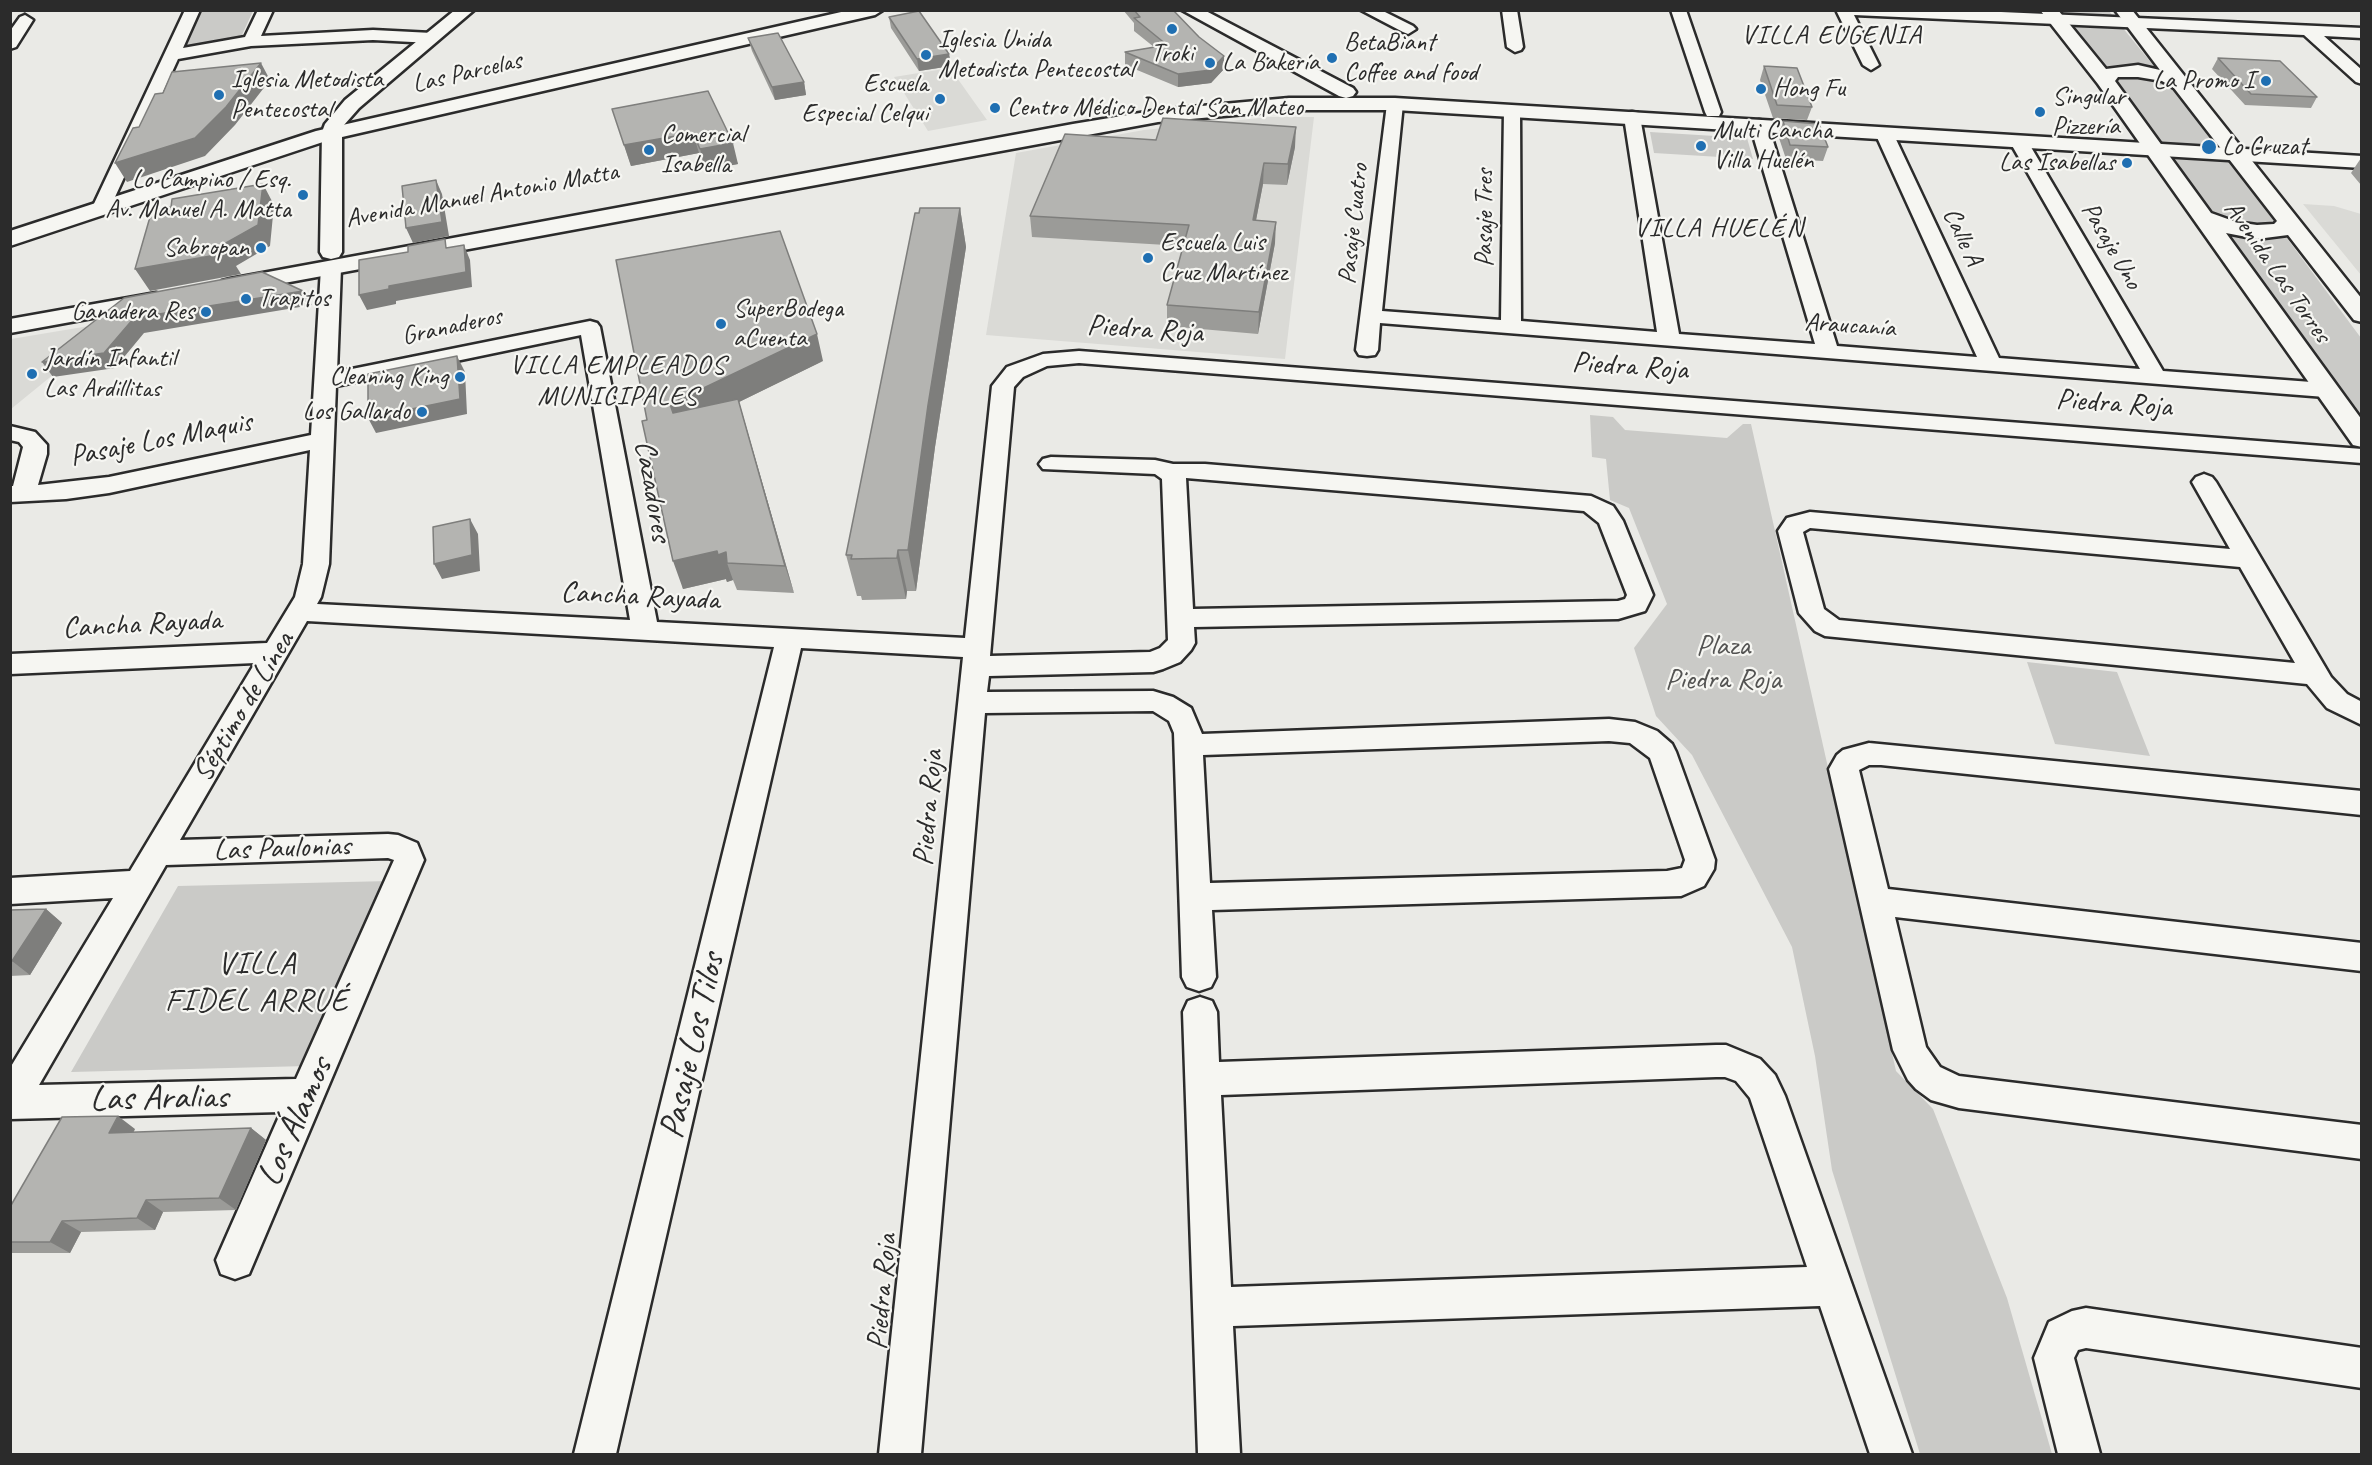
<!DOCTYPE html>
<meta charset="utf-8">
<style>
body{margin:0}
#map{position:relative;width:2372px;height:1465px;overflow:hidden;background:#eaeae6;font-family:Caveat,sans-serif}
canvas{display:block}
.frame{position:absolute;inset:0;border:12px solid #2b2b2b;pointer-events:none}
</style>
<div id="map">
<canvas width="2372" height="1465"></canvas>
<div class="frame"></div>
</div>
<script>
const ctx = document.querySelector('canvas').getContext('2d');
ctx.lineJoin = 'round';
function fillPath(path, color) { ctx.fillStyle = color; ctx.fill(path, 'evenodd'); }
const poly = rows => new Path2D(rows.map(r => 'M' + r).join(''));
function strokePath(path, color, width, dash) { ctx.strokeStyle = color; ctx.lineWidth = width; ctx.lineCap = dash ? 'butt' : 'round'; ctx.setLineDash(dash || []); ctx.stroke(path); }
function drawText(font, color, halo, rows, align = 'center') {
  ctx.font = font + ' Caveat,sans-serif'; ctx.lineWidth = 4.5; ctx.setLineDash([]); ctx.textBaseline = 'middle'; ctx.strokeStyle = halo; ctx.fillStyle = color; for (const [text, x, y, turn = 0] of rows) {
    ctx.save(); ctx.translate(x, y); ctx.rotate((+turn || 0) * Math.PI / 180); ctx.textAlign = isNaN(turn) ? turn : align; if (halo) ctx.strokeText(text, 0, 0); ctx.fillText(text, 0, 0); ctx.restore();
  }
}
fillPath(poly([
 [950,68,987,120,928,131,894,77],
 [1269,117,1314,117,1285,359,986,335,1016,153,1144,130],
 [2303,204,2334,206,2361,214,2361,275],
 [119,321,11,409,11,339]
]), '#dadad6');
fillPath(poly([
 [200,11,253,11,241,37,235,40,186,45,184,44],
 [2056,11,2109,11,2215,141,2361,338,2361,414],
 [1650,132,1747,138,1753,159,1654,153],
 [1590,415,1613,417,1625,430,1727,438,1743,424,1751,424,1896,1071,1933,1109,2007,1298,2052,1454,1920,1454,1832,1170,1815,1056,1792,947,1692,755,1656,716,1634,648,1667,604,1629,508,1610,500,1606,459,1592,457],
 [2027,662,2117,672,2150,756,2055,744],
 [390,881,307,1066,71,1072,178,886]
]), '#cacac7');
const minor = poly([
 [185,10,200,10,183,48,245,37,258,10,273,10,261,36,373,30,432,33,440,38,432,43,373,40,251,46,178,59,110,208,108,212,94,212,92,208,185,10],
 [1361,10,1381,10,1413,26,1416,29,1408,34,1403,32,1361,10],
 [1502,10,1517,10,1523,47,1521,50,1515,52,1507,47,1502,10],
 [1671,10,1686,10,1721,112,1719,116,1707,116,1705,112,1671,10],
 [1836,10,1956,10,2362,28,2362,38,2324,36,2362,70,2362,84,2356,82,2304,35,1854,15,1879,65,1871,70,1863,65,1836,10],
 [25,15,33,20,16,47,10,49,10,31,20,17,25,15],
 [1395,99,1403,104,1382,311,1501,320,1504,111,1512,106,1520,111,1521,321,1657,332,1624,117,1626,113,1632,112,1638,113,1640,117,1679,334,1815,344,1750,125,1753,121,1759,120,1765,121,1768,125,1837,346,1977,357,1875,133,1878,129,1884,128,1890,129,1893,133,1999,358,2140,369,2010,142,2013,138,2019,137,2025,138,2028,142,2163,371,2325,383,2333,385,2336,390,2333,395,2325,397,1380,323,1378,350,1375,355,1367,356,1359,355,1356,350,1387,104,1395,99],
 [331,262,338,264,341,268,337,372,590,321,597,323,600,327,657,622,965,638,992,386,1007,367,1043,354,1079,351,2362,449,2362,463,1079,363,1047,366,1023,377,1014,387,990,656,1150,652,1160,648,1168,640,1162,479,1155,474,1043,469,1039,464,1043,459,1051,457,1155,460,1173,464,1205,464,1591,496,1613,506,1623,521,1653,595,1645,611,1618,619,1194,627,1195,643,1191,650,1180,662,1163,669,1153,672,989,676,987,692,1153,691,1173,697,1191,708,1202,734,1609,719,1635,722,1657,731,1672,744,1676,752,1715,860,1714,869,1704,886,1681,896,1212,910,1216,977,1211,987,1199,991,1187,987,1182,977,1174,733,1169,721,1153,711,985,713,921,1454,879,1454,963,657,801,648,616,1454,574,1454,774,647,307,621,180,840,388,834,398,835,417,843,424,860,249,1274,235,1279,221,1274,216,1260,281,1112,10,1119,10,1068,113,898,10,904,10,878,130,871,255,663,10,674,10,654,267,643,295,597,303,564,310,450,109,493,66,499,10,502,10,486,13,486,23,447,19,442,10,440,10,426,35,432,47,445,47,454,38,485,109,477,311,435,321,268,324,264,331,262],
 [581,335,630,620,317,604,321,597,329,564,336,386,581,335],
 [1186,478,1584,511,1599,523,1627,595,1625,599,1618,601,1193,609,1186,478],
 [1609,741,1630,743,1650,758,1685,860,1682,868,1667,871,1210,883,1203,755,1609,741],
 [388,858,394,860,296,1079,39,1085,166,865,388,858],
 [2204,474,2212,477,2216,482,2331,677,2347,694,2362,702,2362,725,2327,708,2307,684,1825,636,1815,631,1799,613,1778,531,1787,518,1810,512,2230,549,2192,482,2196,477,2204,474],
 [1810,528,2240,567,2295,663,1839,620,1824,609,1803,532,1810,528],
 [1869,743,2362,791,2362,815,1881,765,1869,765,1859,770,1888,889,2362,943,2362,971,1895,917,1926,1047,1940,1067,1959,1076,2362,1125,2362,1159,1959,1108,1931,1100,1916,1089,1908,1080,1893,1050,1829,769,1837,755,1843,750,1869,743],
 [1200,997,1212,1001,1217,1012,1219,1062,1716,1045,1726,1045,1760,1059,1775,1075,1785,1096,1912,1454,1870,1454,1820,1306,1233,1326,1240,1454,1198,1454,1183,1012,1188,1001,1200,997],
 [1716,1077,1725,1077,1736,1081,1750,1098,1807,1267,1231,1287,1221,1095,1716,1077],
 [2086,1308,2362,1348,2362,1388,2086,1348,2078,1350,2074,1358,2100,1454,2058,1454,2034,1358,2049,1322,2072,1311,2086,1308]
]);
const tertiary = poly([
 [850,10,883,10,875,15,329,140,10,246,10,231,316,131,850,10],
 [1182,10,1204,10,1353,88,1356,92,1353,96,1346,98,1339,96,1182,10],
 [2040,10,2058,10,2106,69,2138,65,2160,70,2115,10,2132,10,2362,299,2362,322,2354,320,2288,235,2257,239,2226,233,2362,420,2362,447,2353,445,2098,84,2040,10],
 [2118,77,2138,77,2162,81,2174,88,2277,221,2274,224,2257,225,2236,222,2211,213,2115,81,2118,77]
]);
const secondary = poly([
 [455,10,474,10,359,108,344,125,342,132,342,252,339,257,331,259,323,257,320,252,322,132,325,124,345,100,455,10]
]);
const primary = poly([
 [1289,98,1395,98,2362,156,2362,168,1395,110,1289,110,1158,122,230,293,222,291,218,286,222,281,230,279,1073,124,1158,110,1289,98],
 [156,293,164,295,168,300,164,305,10,333,10,319,156,293]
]);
strokePath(minor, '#2b2b2b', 5);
strokePath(tertiary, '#2b2b2b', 5);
strokePath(secondary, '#2b2b2b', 5);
strokePath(primary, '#2b2b2b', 5);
fillPath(minor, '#f6f6f2');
fillPath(tertiary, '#f6f6f2');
fillPath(secondary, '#f6f6f2');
fillPath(primary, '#f6f6f2');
fillPath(poly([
 [1123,10,1173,10,1224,69,1211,83,1178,87,1125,65,1125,52,1154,47,1134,31,1134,23],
 [889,17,949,54,951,66,919,71,891,28],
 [748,38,804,82,806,95,775,100,752,51],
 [2218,58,2317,97,2311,108,2245,105,2212,69],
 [1764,66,1812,107,1807,120,1773,118,1760,80],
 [708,91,738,164,706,170,699,153,631,166,612,109],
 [1783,121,1828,147,1823,161,1786,159,1778,135],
 [1156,140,1295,147,1287,185,1263,184,1256,220,1275,243,1258,334,1167,326,1167,305,1183,246,1032,237,1030,216],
 [2361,158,2361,185,2351,173],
 [960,208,966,247,935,447,916,591,907,591,906,599,862,600,861,596,857,596,846,555,919,213],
 [823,361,739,402,794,593,737,590,733,580,727,582,726,579,683,589,647,420],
 [46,909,62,923,30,975,10,976,10,910],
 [251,1128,266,1140,236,1210,163,1212,155,1230,81,1232,70,1253,10,1253,10,1207,135,1129,133,1133]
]), '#9b9b98');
fillPath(poly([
 [949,54,951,66,919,71,917,59],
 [1224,56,1224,69,1211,83,1178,87,1178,74],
 [261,63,270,80,235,125,205,156,127,182,115,163],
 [804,82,806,95,775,100,772,87],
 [1296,127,1295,147,1287,185,1288,164],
 [693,133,699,153,631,166,624,145],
 [733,143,738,164,706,170,700,149],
 [1264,163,1263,184,1252,241,1253,220],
 [436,180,442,194,449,236,413,243,406,228],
 [263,184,274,205,270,246,236,266,241,274,150,291,135,269,217,248],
 [960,208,966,247,935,447,916,591,908,550,928,405],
 [1276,222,1275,243,1258,334,1259,312],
 [464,245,470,260,472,287,396,301,396,304,367,310,359,295,389,286],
 [303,291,312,305,144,333,115,368,53,377,42,362,134,318],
 [817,334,823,361,739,402,794,593,785,566,680,431,670,404],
 [457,356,465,372,467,414,376,433,368,418],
 [470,519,478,534,480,571,442,579,434,564],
 [898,550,907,591,906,599,897,558],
 [717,551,726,552,727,563,733,580,727,582,726,579,683,589,673,561],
 [46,909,62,923,30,975,12,961],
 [118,1116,135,1129,126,1146,109,1133],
 [251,1128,266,1140,236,1210,219,1198],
 [146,1200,163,1212,155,1230,137,1218],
 [62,1221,81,1232,70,1253,50,1242]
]), '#7e7e7c');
const building = poly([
 [1134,10,1173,10,1199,37,1224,56,1211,70,1178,74,1125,52,1167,45,1134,18,1140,17,1134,10],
 [919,11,949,54,917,59,889,17,919,11],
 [778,33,804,82,772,87,748,38,778,33],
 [2218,58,2280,61,2317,97,2251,94,2218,58],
 [261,63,226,107,195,138,115,163,133,128,139,127,155,94,163,93,172,72,261,63],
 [1764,66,1797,68,1812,107,1777,105,1764,66],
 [708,91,733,143,700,149,693,133,624,145,612,109,708,91],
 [1163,118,1296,127,1288,164,1264,163,1253,220,1276,222,1259,312,1167,305,1189,225,1030,216,1065,134,1156,140,1163,118],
 [1783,121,1819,124,1828,147,1790,145,1783,121],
 [436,180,442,222,406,228,402,186,436,180],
 [263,184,258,225,217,248,228,253,135,269,152,210,171,207,172,199,263,184],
 [920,208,960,208,928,405,908,550,898,550,897,558,851,559,852,555,846,555,915,213,919,213,920,208],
 [780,231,817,334,670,404,673,413,738,399,785,566,727,563,726,552,718,555,717,551,673,561,642,421,647,420,616,260,780,231],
 [445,239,446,248,464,245,466,272,389,286,389,289,359,295,359,260,408,252,408,246,445,239],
 [262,272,303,291,134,318,104,353,42,362,124,298,262,272],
 [457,356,460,399,368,418,368,374,457,356],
 [470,519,472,555,434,564,433,527,470,519],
 [46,909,12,961,10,961,10,910,46,909],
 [118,1116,109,1133,251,1128,219,1198,146,1200,137,1218,62,1221,50,1242,10,1242,10,1207,62,1117,118,1116]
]);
fillPath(building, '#b4b4b1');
strokePath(building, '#7e7e7c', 1.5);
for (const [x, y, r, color] of [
 [1172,29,6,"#1f6fb2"],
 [926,55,6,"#1f6fb2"],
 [1332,58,6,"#1f6fb2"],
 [1210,63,6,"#1f6fb2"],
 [2266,81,6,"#1f6fb2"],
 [1761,89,6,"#1f6fb2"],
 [219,95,6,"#1f6fb2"],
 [940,99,6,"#1f6fb2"],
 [995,108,6,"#1f6fb2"],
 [2040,112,6,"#1f6fb2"],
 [1701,146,6,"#1f6fb2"],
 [2209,147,8,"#1f6fb2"],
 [649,150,6,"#1f6fb2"],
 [2127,163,6,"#1f6fb2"],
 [303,195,6,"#1f6fb2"],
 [261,248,6,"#1f6fb2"],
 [1148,258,6,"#1f6fb2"],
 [246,299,6,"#1f6fb2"],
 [206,312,6,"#1f6fb2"],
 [721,324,6,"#1f6fb2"],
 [32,374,6,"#1f6fb2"],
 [460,377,6,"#1f6fb2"],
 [422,412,6,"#1f6fb2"]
]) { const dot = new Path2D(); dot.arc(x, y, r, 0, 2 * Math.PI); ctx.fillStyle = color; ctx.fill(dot); strokePath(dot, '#f6f6f2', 2); }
drawText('26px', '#2b2b2b', '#f6f6f2', [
 ["Iglesia Unida",938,40],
 ["Metodista Pentecostal",938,70],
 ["BetaBiant",1344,43],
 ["Coffee and food",1344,73],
 ["Troki",1172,54,"center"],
 ["La Bakería",1222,63],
 ["Iglesia Metodista",231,80],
 ["Pentecostal",231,110],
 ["La Promo I",2254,81,"right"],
 ["Escuela",928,84,"right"],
 ["Especial Celqui",928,114,"right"],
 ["Hong Fu",1773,89],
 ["Singular",2052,97],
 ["Pizzería",2052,127],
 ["Centro Médico Dental San Mateo",1007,108],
 ["Multi Cancha",1713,131],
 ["Villa Huelén",1713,161],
 ["Comercial",661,135],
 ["Isabella",661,165],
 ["Lo Cruzat",2222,147],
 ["Las Isabellas",2115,163,"right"],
 ["Lo Campino / Esq.",291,180,"right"],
 ["Av. Manuel A. Matta",291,210,"right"],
 ["Escuela Luis",1160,243],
 ["Cruz Martínez",1160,273],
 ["Sabropan",249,248,"right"],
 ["Trapitos",258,299],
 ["SuperBodega",733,309],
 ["aCuenta",733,339],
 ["Ganadera Res",194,312,"right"],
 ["Jardín Infantil",44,359],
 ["Las Ardillitas",44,389],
 ["Cleaning King",448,377,"right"],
 ["Los Gallardo",410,412,"right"]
], 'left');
drawText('26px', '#2b2b2b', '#f6f6f2', [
 ["Las Parcelas",467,73,-13],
 ["Avenida Manuel Antonio Matta",482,196,-10],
 ["Pasaje Tres",1485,218,-90],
 ["Pasaje Cuatro",1354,224,-84],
 ["Calle A",1962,237,65],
 ["Pasaje Uno",2111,246,60],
 ["Avenida Las Torres",2277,272,55],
 ["Araucanía",1850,326,4],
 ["Granaderos",452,327,-12]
]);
ctx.letterSpacing = '1.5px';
drawText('27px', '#2b2b2b', '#f6f6f2', [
 ["VILLA EUGENIA",1832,36],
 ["VILLA HUELÉN",1719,229],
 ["VILLA EMPLEADOS",618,366],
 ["MUNICIPALES",618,397]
]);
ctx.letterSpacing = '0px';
drawText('30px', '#2b2b2b', '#f6f6f2', [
 ["Piedra Roja",1145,330,4],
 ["Piedra Roja",1630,367,4],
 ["Piedra Roja",2114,404,4],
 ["Pasaje Los Maquis",161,440,-11],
 ["Cazadores",652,491,80],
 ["Cancha Rayada",640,597,3],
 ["Cancha Rayada",142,625,-3],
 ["Séptimo de Línea",244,707,-59],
 ["Piedra Roja",929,808,-85],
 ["Las Paulonias",282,849,-2],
 ["Piedra Roja",883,1292,-85]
]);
drawText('30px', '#535352', '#f6f6f2', [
 ["Plaza",1723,646],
 ["Piedra Roja",1723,680]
]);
ctx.letterSpacing = '1.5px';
drawText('32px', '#2b2b2b', '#f6f6f2', [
 ["VILLA",257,965],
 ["FIDEL ARRUÉ",257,1002]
]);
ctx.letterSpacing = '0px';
drawText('36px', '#2b2b2b', '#f6f6f2', [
 ["Pasaje Los Tilos",693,1046,-77],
 ["Las Aralias",159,1099,-1],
 ["Los Álamos",296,1122,-66]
]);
</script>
